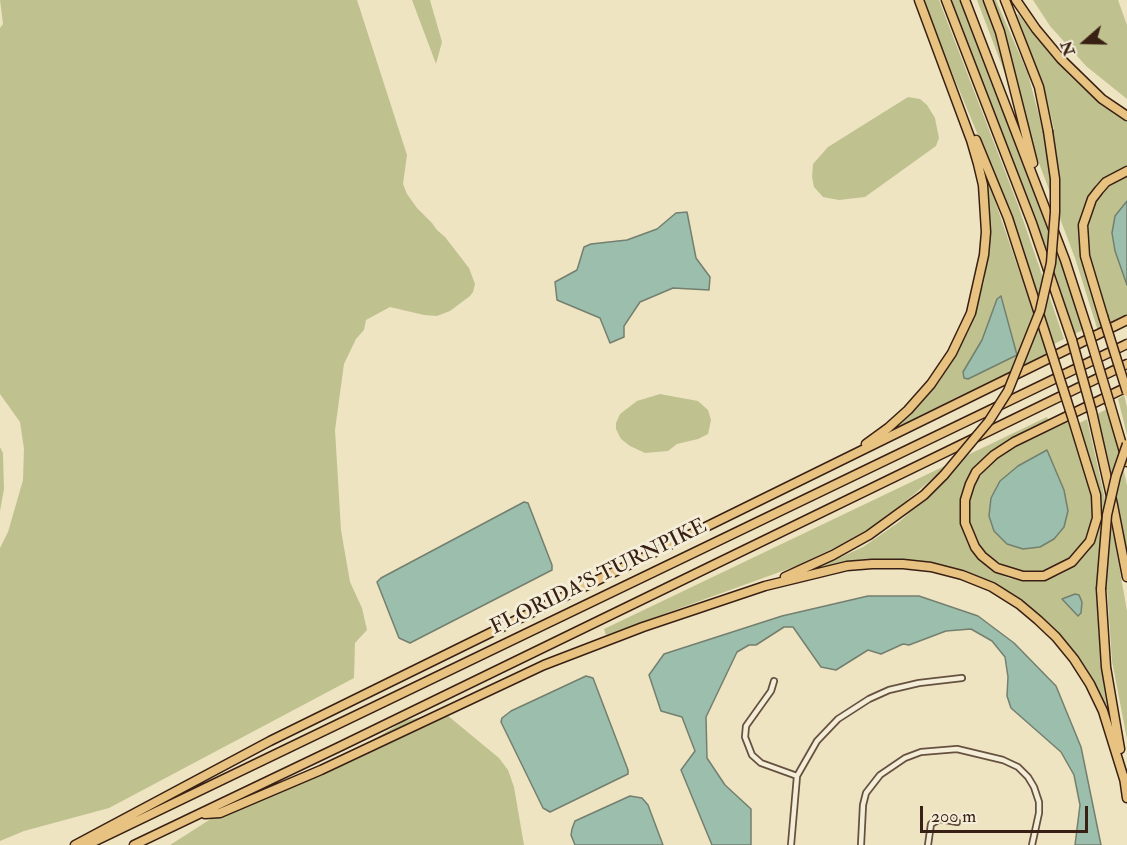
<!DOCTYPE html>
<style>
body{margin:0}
#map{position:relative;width:1127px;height:845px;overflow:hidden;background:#eee4c2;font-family:"IM FELL Double Pica",serif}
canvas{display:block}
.north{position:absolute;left:1055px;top:12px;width:60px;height:60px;-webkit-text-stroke:4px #f4edd7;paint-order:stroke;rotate:250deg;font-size:16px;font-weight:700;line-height:24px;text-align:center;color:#392014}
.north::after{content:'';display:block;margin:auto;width:21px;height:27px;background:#392014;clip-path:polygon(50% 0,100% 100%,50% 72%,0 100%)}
.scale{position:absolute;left:920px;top:806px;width:168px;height:27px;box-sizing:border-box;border:3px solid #392014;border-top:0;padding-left:8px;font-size:18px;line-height:21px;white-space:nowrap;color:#392014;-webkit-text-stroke:4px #f4edd7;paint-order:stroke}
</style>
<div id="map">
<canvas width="1127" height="845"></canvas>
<div class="north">N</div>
<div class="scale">200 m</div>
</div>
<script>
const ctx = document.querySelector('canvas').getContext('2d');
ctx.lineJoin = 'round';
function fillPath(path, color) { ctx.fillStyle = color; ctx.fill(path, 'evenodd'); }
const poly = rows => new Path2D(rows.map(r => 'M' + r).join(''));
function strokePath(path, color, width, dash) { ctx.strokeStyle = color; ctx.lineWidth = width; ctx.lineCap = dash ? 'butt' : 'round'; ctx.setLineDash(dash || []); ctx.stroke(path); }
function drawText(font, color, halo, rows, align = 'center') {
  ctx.font = font + ' "IM FELL Double Pica",serif'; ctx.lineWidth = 6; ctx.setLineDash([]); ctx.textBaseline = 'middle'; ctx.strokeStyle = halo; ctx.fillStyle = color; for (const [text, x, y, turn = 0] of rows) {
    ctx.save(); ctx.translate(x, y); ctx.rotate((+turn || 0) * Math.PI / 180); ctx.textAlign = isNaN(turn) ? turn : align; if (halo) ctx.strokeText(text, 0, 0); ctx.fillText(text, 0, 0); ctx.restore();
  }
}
fillPath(poly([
 [0,0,357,0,407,155,403,184,407,194,417,208,432,223,437,230,445,237,469,268,475,284,473,292,470,296,450,311,437,316,424,315,390,307,366,320,364,330,356,339,344,364,335,430,341,530,350,582,362,608,367,630,355,643,354,678,109,808,24,831,0,841,0,548,8,532,23,480,24,449,20,422,0,394,0,28,3,24],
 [412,0,430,0,442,42,436,64],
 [922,0,939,0,1018,205,1064,339,1052,345,989,162],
 [951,0,966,0,1086,329,1074,334,1056,276],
 [977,0,996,0,1028,74,1043,131,1054,129,1045,91,1017,15,1018,14,1068,74,1097,101,1127,122,1127,167,1108,177,1087,201,1081,214,1078,231,1083,266,1103,329,1098,331,1075,258],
 [1033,0,1118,0,1127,25,1127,99,1086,66,1050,26],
 [908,97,920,99,927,105,935,118,939,138,936,146,865,197,839,200,823,197,814,187,812,177,813,164,828,147],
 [985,172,1048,355,889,435,888,433,912,411,939,382,958,352,970,328,984,282,989,250,989,210],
 [1002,297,1017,355,968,379,963,372,982,340,997,299],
 [1127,175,1127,201,1115,251,1127,285,1127,317,1110,325,1091,266,1087,238,1088,224,1094,204,1099,196,1111,184],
 [660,394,698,401,708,410,711,420,708,434,698,439,677,444,668,451,645,453,630,446,621,439,616,429,616,423,620,414,637,401],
 [1124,395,1127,407,1127,435,1118,399],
 [1109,408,1127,485,1127,552,1109,462,1097,414],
 [1047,417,1049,421,1009,441,967,483,961,501,962,528,968,544,981,561,995,572,1008,578,1024,581,1044,580,1059,575,1074,567,1089,551,1097,536,1101,520,1101,495,1078,424,1087,419,1115,543,1127,611,1127,739,1112,661,1107,589,1096,590,1101,665,1107,709,1089,673,1063,638,1038,613,1014,596,989,582,946,566,901,559,860,560,812,570,863,547,899,522,947,479,940,472,898,508,874,526,838,546,799,565,606,635,604,629],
 [1069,420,1091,488,1093,512,1089,533,1085,541,1069,559,1054,568,1037,572,1025,572,1008,568,987,554,978,543,972,531,969,519,969,506,975,483,989,465,1002,454],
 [0,447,3,453,4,489,0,511],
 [438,713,447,715,499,758,508,770,514,787,524,845,170,845,217,815,319,773,404,721]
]), '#bfc28f');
const water = poly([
 [1127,201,1127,285,1115,251,1112,233,1115,216,1127,201],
 [687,212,696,258,710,277,709,290,673,288,640,302,624,326,624,337,610,343,600,318,557,300,555,282,577,270,584,247,591,244,627,240,657,229,676,213,687,212],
 [1001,296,1017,355,968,379,964,378,963,372,982,340,997,299,1001,296],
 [1047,450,1064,490,1068,511,1064,527,1054,539,1040,547,1023,549,1007,544,994,531,989,516,991,498,1000,481,1018,466,1047,450],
 [524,502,528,503,552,565,552,570,410,643,399,638,377,582,381,578,524,502],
 [1075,594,1079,595,1082,602,1081,613,1078,616,1062,599,1075,594],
 [868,596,919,596,978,616,1014,643,1056,686,1081,747,1101,845,1075,845,1080,805,1074,775,1061,752,1011,708,1007,696,1008,677,1005,657,992,641,971,629,946,631,909,645,903,644,881,654,868,650,836,670,821,667,793,627,784,627,756,645,749,645,737,652,706,717,707,758,725,785,751,809,751,845,712,845,681,770,695,751,682,717,661,711,649,675,664,654,782,616,868,596],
 [586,676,593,678,628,770,628,774,550,812,543,808,501,722,502,718,511,711,586,676],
 [630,796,642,798,648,805,663,845,575,845,571,835,572,829,575,821,630,796]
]);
fillPath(water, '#9bbfac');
strokePath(water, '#747f6f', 1.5);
const street = poly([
 [774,681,771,691,746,726,745,737,752,755,761,763,797,776],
 [791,845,797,776,817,741,838,719,869,699,889,690,919,683,962,678],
 [861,845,863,805,866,793,880,775,905,758,921,752,957,749,1003,760,1018,767,1028,777,1034,787,1039,802,1039,813,1032,845],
 [928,845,931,824,940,819,957,822]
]);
const highway = poly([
 [946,0,1032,223,1072,340],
 [965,0,1065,260,1088,331],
 [988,0,1000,32,1033,163],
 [1005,0,1039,87,1048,131],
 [1016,0,1036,29,1061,59,1102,99,1127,116],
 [976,140,1008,218,1051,351],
 [1103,316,1085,256,1083,225,1092,199,1099,190,1106,182,1127,171],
 [1110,404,1127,462],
 [1092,412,1113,505,1127,577],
 [1073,420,1096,495,1097,518,1090,541,1072,562,1044,576,1023,576,997,568,982,556,975,547,965,523,965,500,970,484,976,472,994,455,1014,442,1127,387],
 [866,444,888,428,908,410,931,384,952,353,971,313,984,255,986,232,983,185,978,164,971,140,919,0],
 [785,577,833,555,869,535,924,495,944,475],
 [1101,589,1106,667,1120,749],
 [1124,777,1127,798],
 [205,814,220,813,321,770,544,665,643,627,765,586,847,566,872,564,903,564,931,567,962,575,992,587,1019,604,1038,620,1056,637,1074,659,1090,684,1103,711,1125,782],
 [75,845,270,741,1127,320],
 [87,845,1127,344],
 [134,845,339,747,1127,364]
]);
strokePath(street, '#665140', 8);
strokePath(highway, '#392014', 11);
strokePath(street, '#f4edd7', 4.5);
strokePath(highway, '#e7c281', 8);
const highwayBridge = poly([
 [1103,316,1127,392],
 [1088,331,1110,404],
 [1072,340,1092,412],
 [1051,351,1073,420],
 [944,475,989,421,1008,391,1040,311,1051,263,1055,212,1055,179,1048,131],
 [1101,589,1107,515,1116,476,1127,444]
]);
strokePath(highwayBridge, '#392014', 11, []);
strokePath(highwayBridge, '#e7c281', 8);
drawText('21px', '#392014', '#f4edd7', [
 ["FLORIDA'S TURNPIKE",599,578,-26]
]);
</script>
